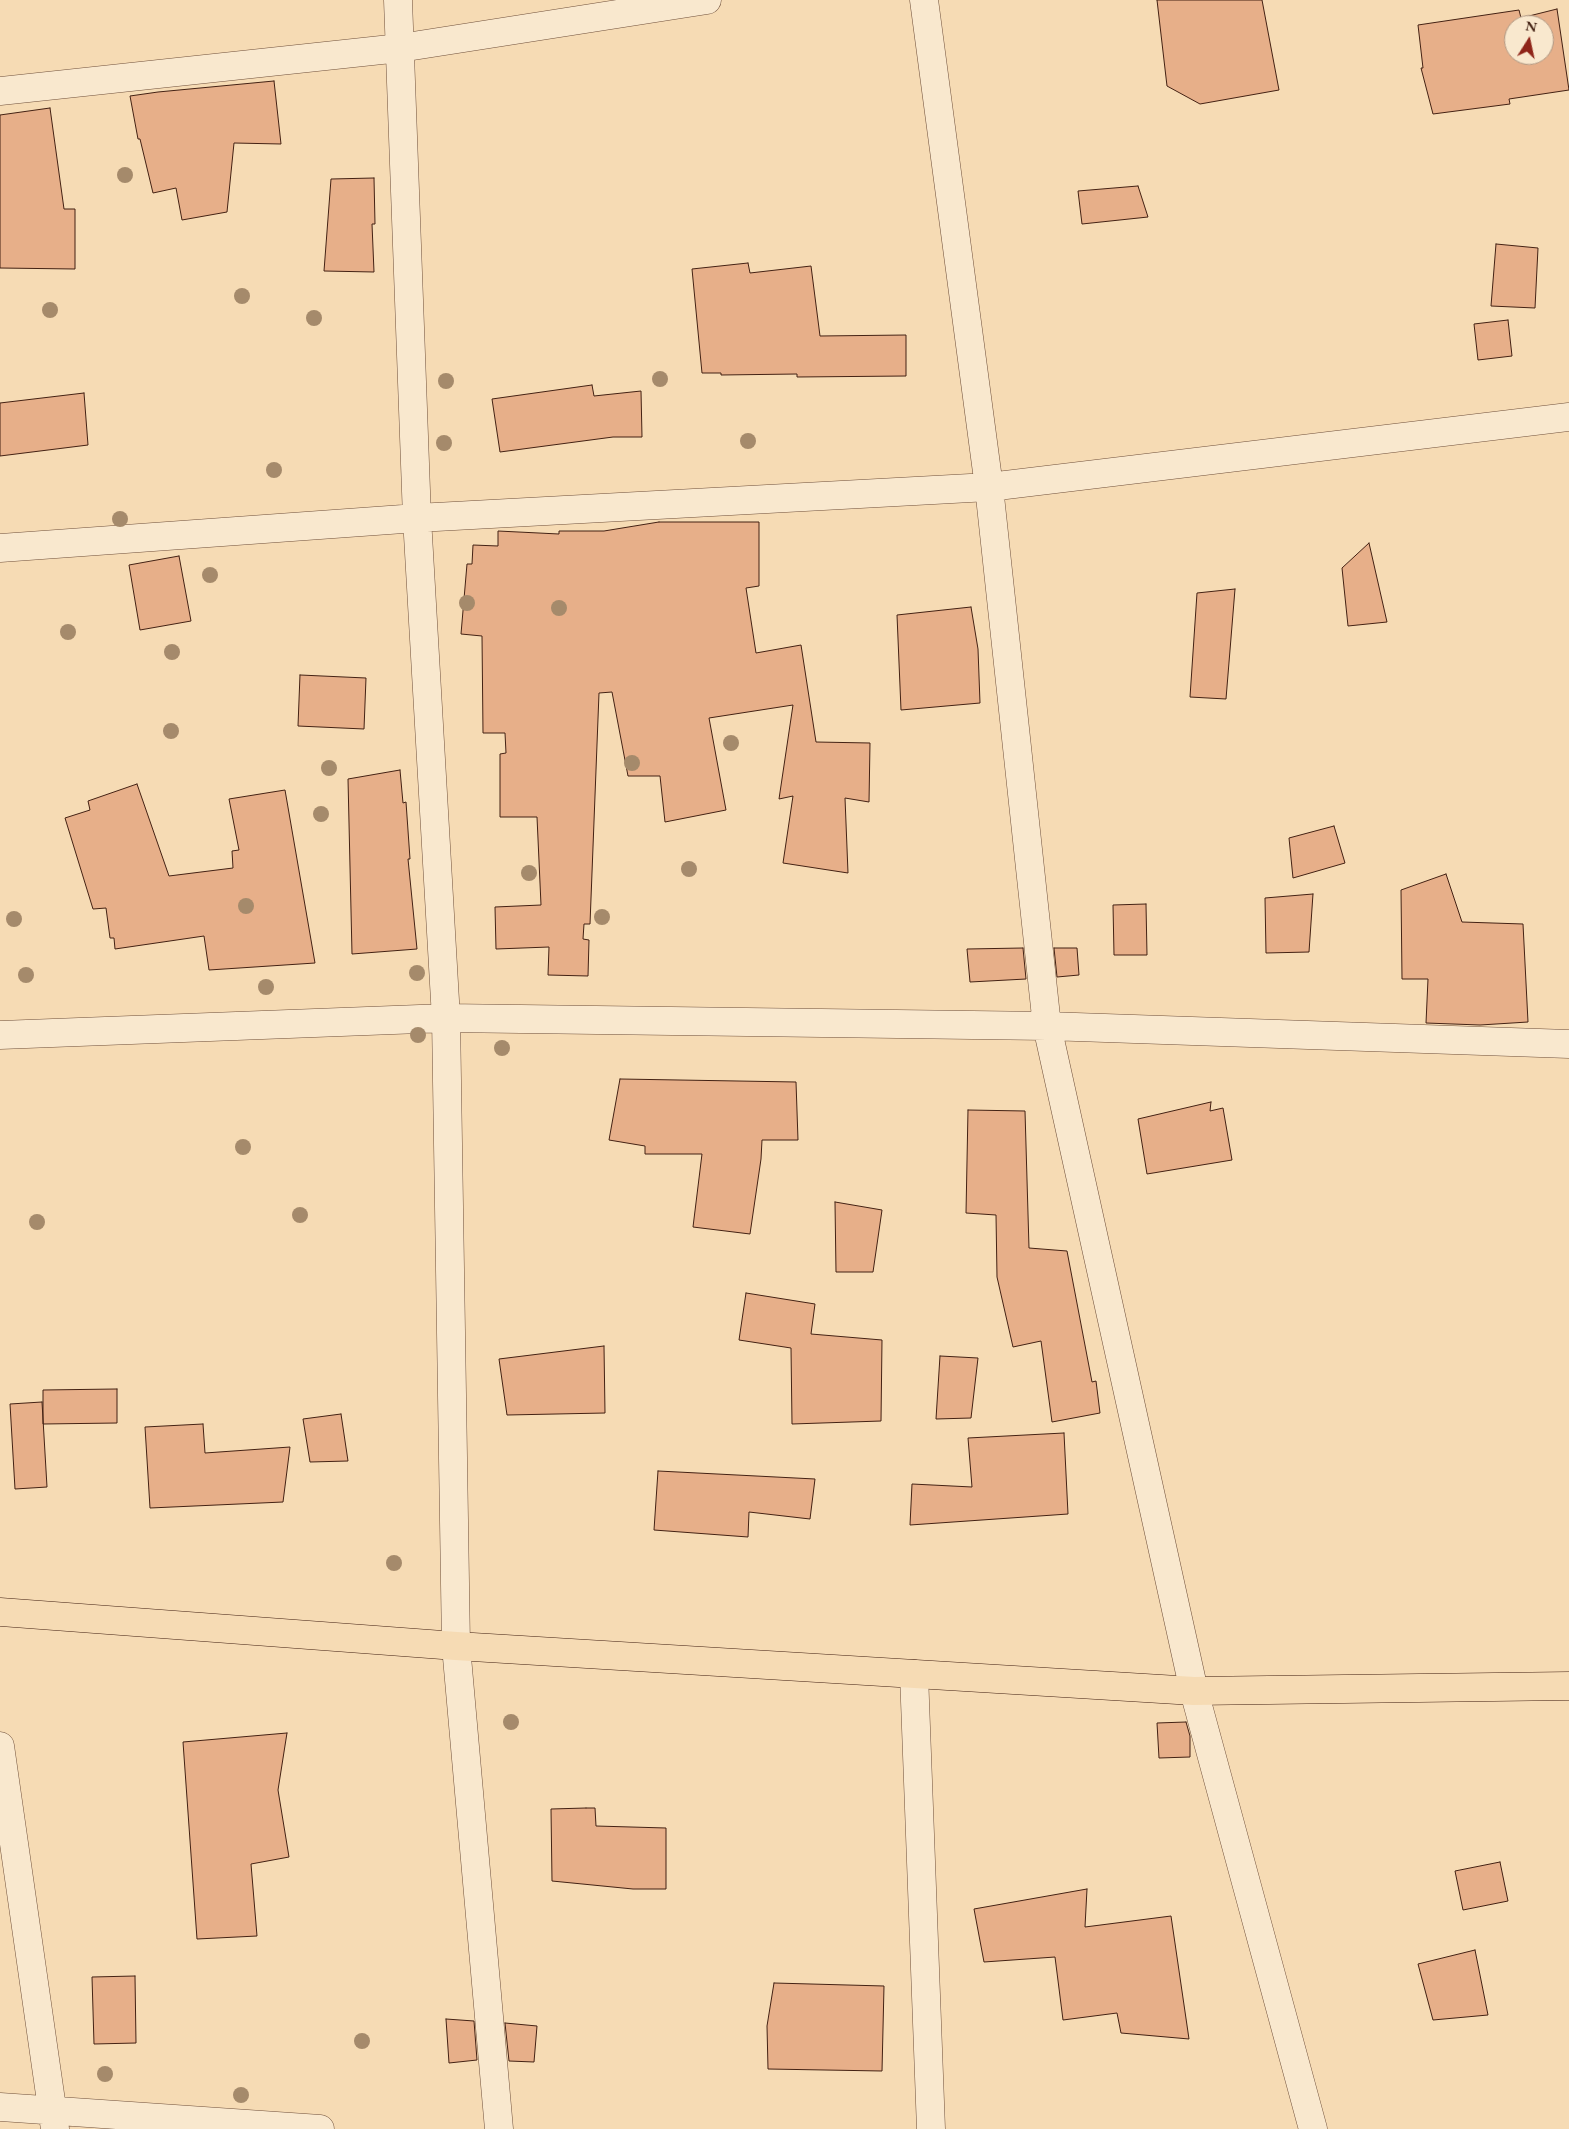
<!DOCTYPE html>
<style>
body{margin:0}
#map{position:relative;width:1569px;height:2129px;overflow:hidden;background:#f6dbb4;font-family:"EB Garamond",serif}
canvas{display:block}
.north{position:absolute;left:1504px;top:15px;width:50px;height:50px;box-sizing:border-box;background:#f9e8ce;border:1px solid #b09883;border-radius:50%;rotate:10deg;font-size:14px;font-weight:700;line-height:20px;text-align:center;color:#432113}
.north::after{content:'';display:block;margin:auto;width:18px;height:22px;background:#8f2418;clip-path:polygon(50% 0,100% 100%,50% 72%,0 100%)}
</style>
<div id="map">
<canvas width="1569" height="2129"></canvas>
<div class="north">N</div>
</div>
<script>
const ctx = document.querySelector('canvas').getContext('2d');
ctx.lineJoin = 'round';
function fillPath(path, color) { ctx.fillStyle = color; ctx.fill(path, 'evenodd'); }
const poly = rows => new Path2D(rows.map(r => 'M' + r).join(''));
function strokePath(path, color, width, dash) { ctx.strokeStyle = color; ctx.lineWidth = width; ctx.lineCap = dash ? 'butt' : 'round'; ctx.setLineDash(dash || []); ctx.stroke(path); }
const building = poly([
 [1157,0,1262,0,1279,90,1200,104,1167,86,1157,0],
 [1557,9,1569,90,1509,99,1510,104,1433,114,1421,68,1423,68,1418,25,1519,10,1521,18,1557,9],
 [1514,25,1544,25,1544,55,1514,55,1514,25],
 [274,81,281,144,234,143,227,212,182,220,176,188,153,193,140,139,138,139,130,96,158,92,274,81],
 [50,108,64,209,75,209,75,269,0,268,0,115,50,108],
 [374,178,375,224,372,224,374,272,324,271,331,179,374,178],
 [1138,186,1148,217,1082,224,1078,191,1138,186],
 [1496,244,1538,248,1535,308,1491,306,1496,244],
 [748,263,750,273,811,266,820,336,906,335,906,376,797,377,797,374,721,375,721,373,702,373,692,269,748,263],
 [1508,320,1512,356,1478,360,1474,324,1508,320],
 [592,385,594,396,641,391,642,437,613,437,500,452,492,399,592,385],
 [84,393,88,445,0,456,0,403,84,393],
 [659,522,759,522,759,586,746,588,756,653,801,645,816,742,870,743,869,802,845,798,848,873,783,863,793,796,779,799,793,705,709,718,726,810,665,822,660,776,628,776,612,692,599,693,590,924,584,924,583,939,589,940,588,976,548,975,549,947,496,949,495,907,541,905,537,817,500,817,500,754,506,753,505,733,483,733,482,636,461,634,467,564,472,564,473,545,498,546,498,531,559,534,559,531,604,531,659,522],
 [1369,543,1387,622,1348,626,1342,568,1369,543],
 [179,556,191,621,140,630,129,565,179,556],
 [1235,589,1226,699,1190,697,1197,593,1235,589],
 [971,607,978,649,980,703,901,710,897,615,971,607],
 [300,675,366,678,364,729,298,726,300,675],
 [400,770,403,803,406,802,410,859,408,859,417,949,352,954,348,779,400,770],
 [137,784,169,876,233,868,232,851,239,850,229,799,285,790,315,963,209,970,204,936,115,949,114,938,110,938,106,908,93,909,65,818,90,810,88,801,137,784],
 [1334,826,1345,863,1293,878,1289,838,1334,826],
 [1446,874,1462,922,1523,924,1528,1022,1480,1025,1426,1023,1428,979,1402,979,1401,890,1446,874],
 [1313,894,1309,952,1266,953,1265,898,1313,894],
 [1146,904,1147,955,1114,955,1113,905,1146,904],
 [1023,948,1026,979,970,982,967,949,1023,948],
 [1054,948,1077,948,1079,975,1057,977,1054,948],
 [620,1079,796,1082,798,1140,762,1140,761,1159,750,1234,693,1227,702,1154,645,1154,645,1146,609,1140,620,1079],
 [1211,1102,1210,1111,1223,1108,1232,1160,1147,1174,1138,1119,1211,1102],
 [968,1110,1025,1111,1029,1248,1067,1251,1092,1382,1096,1381,1100,1413,1052,1422,1041,1341,1013,1347,997,1277,996,1215,966,1213,968,1110],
 [835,1202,882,1210,873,1272,836,1272,835,1202],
 [746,1293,815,1304,811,1334,882,1340,881,1421,792,1424,791,1348,739,1340,746,1293],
 [604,1346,605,1413,507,1415,499,1359,604,1346],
 [940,1356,978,1358,971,1418,936,1419,940,1356],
 [117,1389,117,1423,43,1424,43,1390,117,1389],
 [42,1402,47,1487,15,1489,10,1404,42,1402],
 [341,1414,348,1461,310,1462,303,1419,341,1414],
 [203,1424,205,1453,290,1447,283,1502,150,1508,145,1427,203,1424],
 [1064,1433,1068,1514,910,1525,912,1484,972,1487,968,1438,1064,1433],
 [658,1471,815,1479,810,1519,749,1512,748,1537,654,1530,658,1471],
 [1186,1722,1190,1736,1190,1757,1159,1758,1157,1723,1186,1722],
 [287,1733,278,1790,289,1857,251,1864,257,1936,197,1939,183,1742,287,1733],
 [586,1808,595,1808,596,1826,666,1828,666,1889,633,1889,552,1881,551,1809,586,1808],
 [1500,1862,1508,1901,1463,1910,1455,1871,1500,1862],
 [1087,1889,1085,1927,1171,1916,1189,2039,1121,2033,1117,2013,1063,2020,1055,1957,984,1962,974,1909,1087,1889],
 [1475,1950,1488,2015,1433,2020,1418,1964,1475,1950],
 [135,1976,136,2043,94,2044,92,1977,135,1976],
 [774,1983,884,1986,882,2071,768,2069,767,2026,774,1983],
 [446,2019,474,2021,477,2060,449,2063,446,2019],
 [505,2023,537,2026,534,2062,509,2061,505,2023]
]);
fillPath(building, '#e7af89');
strokePath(building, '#432113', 1);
const minor = poly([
 [398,0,417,518,446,1018,456,1646,499,2129],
 [924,0,989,487,1047,1026,1194,1691,1313,2129],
 [0,91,400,48,707,0],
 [0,548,417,518,989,487,1569,417],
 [0,1035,446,1018,1047,1026,1569,1044],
 [914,1674,931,2129],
 [0,1746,55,2129],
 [0,2107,320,2129]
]);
const major = poly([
 [0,1612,456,1646,1194,1691,1569,1686]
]);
strokePath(minor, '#70503b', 29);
strokePath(major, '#432113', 29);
strokePath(minor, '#f9e8ce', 28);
strokePath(major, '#f6dbb4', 28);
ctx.fillStyle = '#a58a6b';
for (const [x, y] of [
 [125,175],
 [242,296],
 [50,310],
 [314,318],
 [660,379],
 [446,381],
 [748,441],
 [444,443],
 [274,470],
 [120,519],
 [210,575],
 [467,603],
 [559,608],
 [68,632],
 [172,652],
 [171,731],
 [731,743],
 [632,763],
 [329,768],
 [321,814],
 [689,869],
 [529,873],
 [246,906],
 [602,917],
 [14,919],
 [417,973],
 [26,975],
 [266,987],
 [418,1035],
 [502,1048],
 [243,1147],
 [300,1215],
 [37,1222],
 [394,1563],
 [511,1722],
 [362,2041],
 [105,2074],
 [241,2095]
]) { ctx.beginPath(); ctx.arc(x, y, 8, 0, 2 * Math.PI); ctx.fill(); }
</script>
